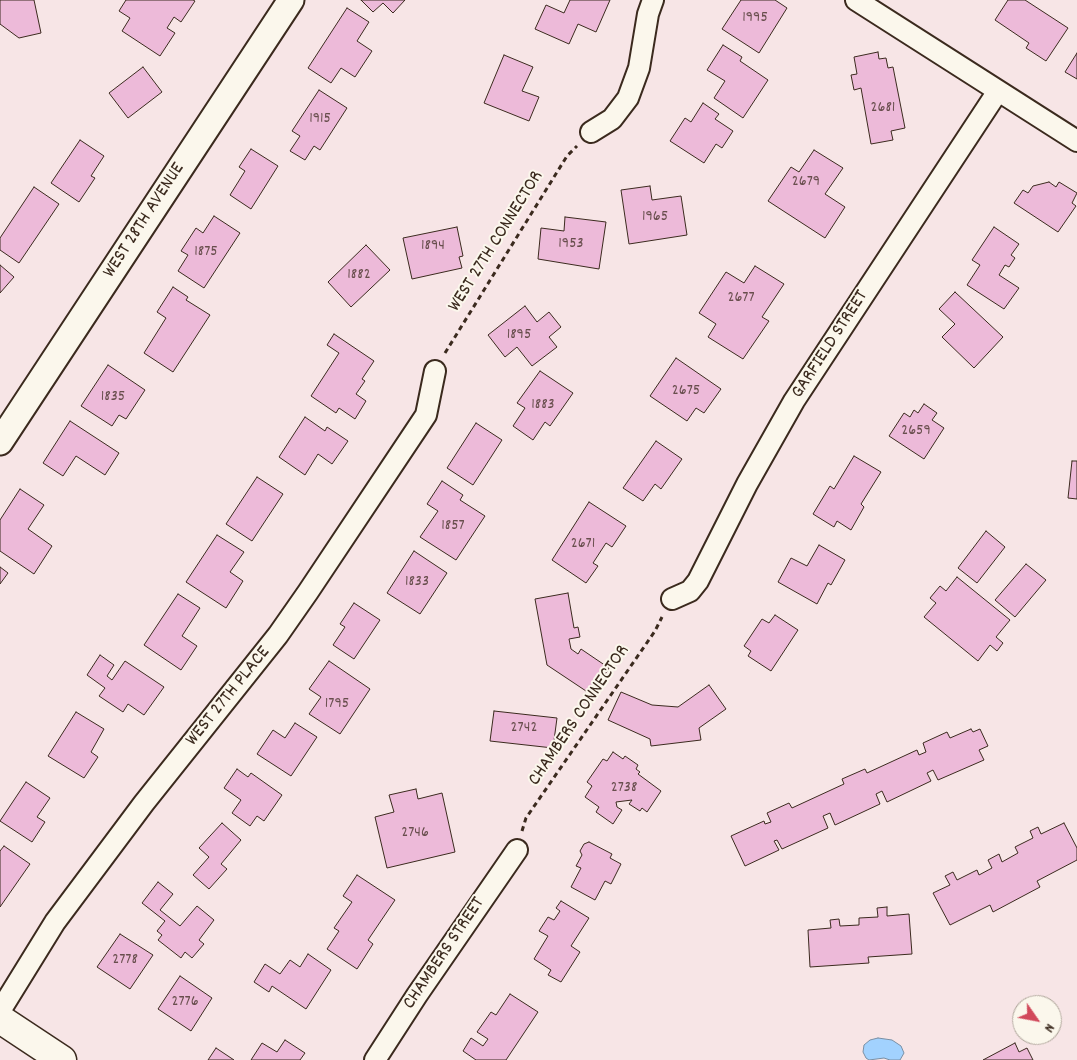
<!DOCTYPE html>
<style>
body{margin:0}
#map{position:relative;width:1077px;height:1060px;overflow:hidden;background:#f7e5e6;font-family:Dekko,sans-serif}
canvas{display:block}
.north{position:absolute;left:1012px;top:995px;width:50px;height:50px;box-sizing:border-box;background:#fbf7ec;border:1px solid #aea59a;border-radius:50%;rotate:123deg;font-size:14px;font-weight:700;line-height:20px;text-align:center;color:#3b2a1e}
.north::after{content:'';display:block;margin:auto;width:18px;height:22px;background:#d1495b;clip-path:polygon(50% 0,100% 100%,50% 72%,0 100%)}
</style>
<div id="map">
<canvas width="1077" height="1060"></canvas>
<div class="north">N</div>
</div>
<script>
const ctx = document.querySelector('canvas').getContext('2d');
ctx.lineJoin = 'round';
function fillPath(path, color) { ctx.fillStyle = color; ctx.fill(path, 'evenodd'); }
const poly = rows => new Path2D(rows.map(r => 'M' + r).join(''));
function strokePath(path, color, width, dash) { ctx.strokeStyle = color; ctx.lineWidth = width; ctx.lineCap = dash ? 'butt' : 'round'; ctx.setLineDash(dash || []); ctx.stroke(path); }
function drawText(font, color, halo, rows, align = 'center') {
  ctx.font = font + ' Dekko,sans-serif'; ctx.lineWidth = 4; ctx.setLineDash([]); ctx.textBaseline = 'middle'; ctx.strokeStyle = halo; ctx.fillStyle = color; for (const [text, x, y, turn = 0] of rows) {
    ctx.save(); ctx.translate(x, y); ctx.rotate((+turn || 0) * Math.PI / 180); ctx.textAlign = isNaN(turn) ? turn : align; if (halo) ctx.strokeText(text, 0, 0); ctx.fillText(text, 0, 0); ctx.restore();
  }
}
const water = poly([
 [878,1038,892,1040,901,1046,904,1053,900,1060,890,1060,884,1058,869,1060,866,1058,863,1052,864,1045,870,1040,878,1038]
]);
fillPath(water, '#a2d2fe');
strokePath(water, '#798fa4', 1);
const building = poly([
 [0,0,34,0,41,33,19,38,0,24,0,0],
 [126,0,193,0,195,1,181,22,174,17,167,28,175,33,160,56,122,31,130,18,119,11,126,0],
 [361,0,405,0,393,13,383,3,373,12,361,0],
 [570,0,610,0,596,32,578,24,569,44,535,29,546,5,564,13,570,0],
 [741,0,775,0,787,8,759,53,722,29,741,0],
 [1008,0,1025,0,1068,28,1046,61,1026,48,1029,43,995,20,1008,0],
 [347,8,369,22,357,41,372,51,355,77,341,68,331,83,308,68,347,8],
 [723,45,742,57,740,61,768,80,743,118,714,98,725,81,707,70,723,45],
 [878,52,879,59,886,58,888,68,893,67,905,128,891,131,893,140,871,144,861,88,854,90,851,75,857,74,854,57,878,52],
 [1077,53,1077,79,1065,72,1077,53],
 [504,55,533,67,522,91,539,97,529,121,484,103,504,55],
 [143,67,162,92,128,118,109,93,143,67],
 [319,90,347,108,320,150,314,146,305,160,290,151,300,136,292,131,319,90],
 [703,103,719,114,715,119,733,131,722,148,716,144,704,163,670,141,685,118,691,122,703,103],
 [80,140,104,156,91,176,95,178,79,202,51,183,80,140],
 [251,149,278,166,251,209,230,195,245,171,239,167,251,149],
 [814,150,843,168,825,194,845,207,825,238,768,201,791,167,799,172,814,150],
 [1049,182,1056,187,1059,182,1077,193,1072,203,1076,206,1058,232,1014,203,1023,190,1028,193,1033,186,1049,182],
 [650,186,652,200,681,196,687,235,629,244,621,190,650,186],
 [34,187,59,204,19,263,0,250,0,238,34,187],
 [214,216,240,233,204,288,178,271,188,255,181,251,196,228,203,233,214,216],
 [565,217,606,222,599,269,538,259,541,228,564,231,565,217],
 [457,227,463,256,459,257,462,268,412,279,403,238,457,227],
 [994,227,1019,244,1011,255,1015,258,1009,267,1005,265,999,275,1019,288,1004,309,967,285,980,265,972,260,994,227],
 [366,245,390,270,351,307,328,282,366,245],
 [0,265,14,277,0,293,0,265],
 [755,266,784,284,762,317,769,321,743,359,708,337,716,324,699,313,726,272,744,283,755,266],
 [173,287,188,297,186,300,210,315,173,372,144,353,166,318,157,312,173,287],
 [955,292,1003,337,974,368,942,337,955,324,939,309,955,292],
 [525,306,537,322,549,312,561,327,549,337,557,347,532,366,517,347,505,357,488,335,525,306],
 [334,334,374,361,362,379,365,381,356,394,366,401,355,419,339,408,336,413,311,396,339,353,327,345,334,334],
 [676,358,721,389,704,413,696,408,687,421,650,396,676,358],
 [108,365,145,390,126,419,119,415,112,426,81,406,108,365],
 [540,371,573,393,550,426,545,422,533,440,513,426,525,408,517,403,540,371],
 [924,404,937,413,932,420,944,428,924,459,889,436,904,413,910,417,914,410,918,413,924,404],
 [305,417,325,431,327,427,348,441,332,464,318,454,305,475,279,457,305,417],
 [70,421,119,453,105,475,76,456,63,476,43,463,70,421],
 [476,423,502,440,473,485,447,468,476,423],
 [656,441,682,459,661,489,655,484,643,501,623,488,656,441],
 [854,456,881,472,861,504,864,507,851,530,837,521,834,527,813,514,830,486,834,489,854,456],
 [1072,461,1077,461,1077,499,1068,498,1072,461],
 [257,477,283,494,252,541,226,524,257,477],
 [442,481,463,495,460,500,485,516,456,560,420,537,438,511,427,504,442,481],
 [20,489,44,505,28,529,52,546,34,574,0,551,0,520,20,489],
 [589,502,626,526,612,547,606,543,593,563,598,566,586,583,552,560,589,502],
 [986,531,1005,547,977,583,958,568,986,531],
 [217,535,244,552,230,572,243,581,226,608,186,582,217,535],
 [819,545,845,560,831,585,828,583,817,604,778,582,791,558,807,566,819,545],
 [414,551,447,573,420,614,387,593,414,551],
 [1026,564,1046,580,1015,617,995,600,1026,564],
 [0,567,8,573,0,584,0,567],
 [957,577,1010,620,996,637,1003,643,997,651,990,645,978,661,924,617,936,603,930,598,940,586,946,591,957,577],
 [568,593,574,628,578,627,580,637,569,639,571,649,578,654,581,649,609,668,592,695,547,665,535,599,568,593],
 [178,594,200,608,182,636,197,646,181,670,144,645,178,594],
 [354,603,380,620,354,659,333,645,345,627,340,624,354,603],
 [775,615,798,630,771,671,748,656,751,651,744,646,762,619,769,623,775,615],
 [100,655,114,665,107,676,112,680,125,661,164,687,144,715,128,704,123,712,99,696,105,688,87,675,100,655],
 [329,661,370,689,340,734,309,714,321,697,309,689,329,661],
 [709,685,726,709,699,728,701,740,651,746,650,739,608,720,621,692,652,705,678,707,709,685],
 [494,711,557,718,553,748,490,741,494,711],
 [76,712,104,729,91,752,98,757,84,778,48,756,76,712],
 [295,723,317,737,291,776,257,754,273,730,285,738,295,723],
 [971,729,973,732,980,729,988,746,979,750,984,760,938,780,933,770,927,773,931,781,887,802,882,791,876,794,880,804,835,825,830,813,823,816,828,828,782,849,777,840,774,841,779,850,745,866,731,836,764,821,765,824,771,822,767,813,789,803,792,808,844,784,842,779,865,769,867,773,917,750,919,755,926,752,923,743,947,732,950,738,971,729],
 [613,752,623,759,625,756,638,765,636,769,640,772,638,774,661,791,647,812,642,808,640,811,629,804,632,800,616,802,617,807,622,810,613,824,596,812,599,807,585,797,592,786,587,782,603,759,607,761,613,752],
 [237,769,248,777,251,773,282,795,264,821,257,816,250,826,232,813,241,800,224,788,237,769],
 [26,782,50,798,37,817,45,822,32,842,0,821,26,782],
 [416,789,418,799,442,793,455,852,387,868,375,817,394,812,389,795,416,789],
 [222,823,241,840,221,864,227,869,209,889,193,875,209,857,199,848,222,823],
 [1064,823,1077,848,1077,860,1037,881,1040,887,993,912,990,905,950,925,933,893,950,885,945,876,953,872,957,880,977,870,979,875,992,868,988,860,999,854,1002,862,1018,853,1015,847,1033,838,1030,831,1038,827,1041,834,1064,823],
 [589,842,612,854,610,858,621,864,611,884,605,881,595,900,571,887,581,868,576,866,582,855,580,851,584,844,589,842],
 [4,846,30,864,0,907,0,851,4,846],
 [357,875,395,900,368,940,373,944,357,969,327,949,339,931,334,928,352,902,343,896,357,875],
 [158,882,173,894,160,910,180,926,197,906,214,920,199,940,204,944,192,958,185,952,181,958,158,940,162,935,157,931,165,921,142,903,158,882],
 [561,901,589,918,571,946,580,952,561,982,548,975,551,970,534,959,548,936,539,931,548,917,554,920,560,911,556,908,561,901],
 [887,907,887,916,909,914,912,954,868,957,869,963,810,967,808,930,831,928,830,920,839,919,840,926,859,925,859,918,878,917,877,908,887,907],
 [120,934,153,955,130,989,97,967,120,934],
 [308,954,331,970,306,1009,272,986,269,992,254,982,265,964,280,974,290,960,300,967,308,954],
 [180,976,212,998,191,1031,158,1009,180,976],
 [510,994,538,1012,506,1060,476,1060,463,1051,471,1038,483,1046,488,1039,477,1032,491,1012,496,1015,510,994],
 [285,1040,305,1053,300,1060,251,1060,262,1043,277,1052,285,1040],
 [1015,1043,1019,1052,1027,1048,1033,1060,983,1060,1015,1043],
 [216,1048,234,1060,208,1060,216,1048]
]);
fillPath(building, '#edbad9');
strokePath(building, '#3b2a1e', 1);
const minor = poly([
 [856,0,1077,141],
 [591,132,612,119,628,98,639,68,648,14,653,0],
 [672,599,690,591,698,581,747,484,794,401,998,91],
 [0,1011,55,922,144,803,278,635,308,592,426,415,435,371],
 [375,1060,417,995,517,850]
]);
const tertiary = poly([
 [0,442,291,0]
]);
const secondary = poly([
 [0,1019,62,1060]
]);
strokePath(minor, '#3b2a1e', 24);
strokePath(tertiary, '#3b2a1e', 29);
strokePath(secondary, '#3b2a1e', 31);
strokePath(poly([
 [445,353,567,156,577,146],
 [522,831,526,818,655,631,662,617]
]), '#3b2a1e', 3, [5, 4]);
strokePath(minor, '#fbf7ec', 20);
strokePath(tertiary, '#fbf7ec', 25);
strokePath(secondary, '#fbf7ec', 28);
drawText('16px', '#684e4d', null, [
 ["1995",755,19],
 ["2681",883,109],
 ["1915",320,120],
 ["2679",806,183],
 ["1965",655,218],
 ["1953",571,245],
 ["1894",433,247],
 ["1875",206,253],
 ["1882",359,276],
 ["2677",741,299],
 ["1895",519,336],
 ["2675",686,392],
 ["1835",113,398],
 ["1883",543,406],
 ["2659",916,432],
 ["1857",453,527],
 ["2671",583,545],
 ["1833",417,583],
 ["1795",337,705],
 ["2742",524,729],
 ["2738",624,789],
 ["2746",415,834],
 ["2778",125,961],
 ["2776",185,1003]
]);
drawText('19px', '#3b2a1e', '#fbf7ec', [
 ["WEST 28TH AVENUE",145,221,-57],
 ["WEST 27TH CONNECTOR",497,242,-58],
 ["GARFIELD STREET",831,345,-57],
 ["WEST 27TH PLACE",229,697,-51],
 ["CHAMBERS CONNECTOR",580,716,-56],
 ["CHAMBERS STREET",445,954,-56]
]);
</script>
